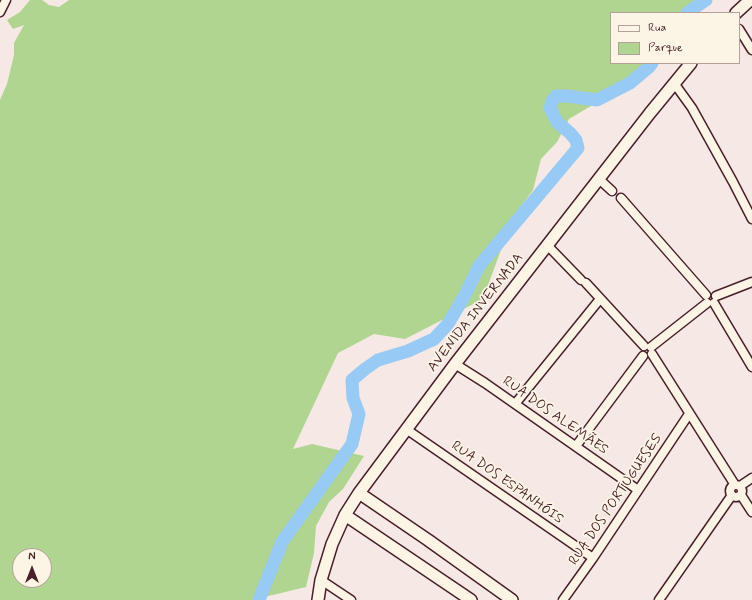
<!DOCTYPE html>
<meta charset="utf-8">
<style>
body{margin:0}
#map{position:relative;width:752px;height:600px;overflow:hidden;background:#f6e9e5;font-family:Mynerve,sans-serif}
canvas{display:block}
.legend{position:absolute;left:610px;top:12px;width:130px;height:52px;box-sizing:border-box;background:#fcf5e5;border:1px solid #b59f9b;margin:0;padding:5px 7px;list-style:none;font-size:12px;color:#4a1f2b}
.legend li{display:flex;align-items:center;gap:8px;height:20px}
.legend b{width:20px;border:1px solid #b59f9b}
.north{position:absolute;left:12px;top:548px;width:40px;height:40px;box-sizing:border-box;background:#fcf5e5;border:1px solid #b59f9b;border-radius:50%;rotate:0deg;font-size:11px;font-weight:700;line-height:16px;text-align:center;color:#4a1f2b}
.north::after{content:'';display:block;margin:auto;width:14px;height:18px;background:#4a1f2b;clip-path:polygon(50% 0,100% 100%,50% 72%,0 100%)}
</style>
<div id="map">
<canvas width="752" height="600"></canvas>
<ul class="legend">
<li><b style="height:5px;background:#fcf5e5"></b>Rua</li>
<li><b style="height:11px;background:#afd591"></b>Parque</li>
</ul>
<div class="north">N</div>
</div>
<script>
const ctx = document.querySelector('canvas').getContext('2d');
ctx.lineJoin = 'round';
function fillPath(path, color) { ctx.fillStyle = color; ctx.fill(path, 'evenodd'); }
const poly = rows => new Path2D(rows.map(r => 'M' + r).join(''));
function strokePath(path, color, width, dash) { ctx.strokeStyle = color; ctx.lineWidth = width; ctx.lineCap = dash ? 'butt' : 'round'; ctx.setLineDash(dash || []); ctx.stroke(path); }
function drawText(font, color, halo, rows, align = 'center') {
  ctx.font = font + ' Mynerve,sans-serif'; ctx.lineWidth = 3.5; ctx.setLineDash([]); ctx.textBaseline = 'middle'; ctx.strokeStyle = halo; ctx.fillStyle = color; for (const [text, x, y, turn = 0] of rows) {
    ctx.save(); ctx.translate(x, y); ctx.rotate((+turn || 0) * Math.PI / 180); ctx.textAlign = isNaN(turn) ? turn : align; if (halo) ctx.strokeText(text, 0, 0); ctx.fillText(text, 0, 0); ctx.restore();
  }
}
fillPath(poly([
 [30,0,42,0,49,5,59,7,69,0,698,0,691,3,679,13,611,13,611,63,652,63,648,72,569,119,557,142,541,159,533,190,513,217,483,299,405,339,374,334,338,353,293,449,312,444,364,456,343,489,329,502,316,526,314,553,306,587,252,600,0,600,0,100,7,84,14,55,14,43,24,25,13,29,7,20,20,12],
 [20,556,44,556,44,580,20,580]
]), '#afd591');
strokePath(poly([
 [687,13,706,0],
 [259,600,282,542,352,444,359,414,353,398,352,380,365,369,378,360,408,351,434,339,448,324,465,295,479,266,578,148,576,140,570,133,557,122,550,108,552,101,556,96,567,96,597,100,630,83,649,67,652,63]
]), '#97caf4', 13);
const minor = poly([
 [0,12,6,0],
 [739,29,752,50],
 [674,83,692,108,733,182,752,219],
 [599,179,612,191],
 [621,198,706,295],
 [548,246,581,280],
 [586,283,644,346],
 [716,296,752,282],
 [714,303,752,367],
 [651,347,707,303],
 [652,354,735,485],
 [455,364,485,383,638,490],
 [515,404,600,299],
 [406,429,593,558],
 [576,446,643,356],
 '730 491a6 6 0 1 1 12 0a6 6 0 1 1-12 0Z',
 [740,486,752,478],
 [741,495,752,512],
 [321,580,351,600],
 [563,600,593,558,689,414],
 [659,600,732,495]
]);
const secondary = poly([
 [736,13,750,0],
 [359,493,428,540,512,600],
 [345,515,471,600],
 [318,600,321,580,332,544,345,515,359,493,455,364,650,113,691,63]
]);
strokePath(minor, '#4a1f2b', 11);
strokePath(secondary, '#4a1f2b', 14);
strokePath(minor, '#fcf5e5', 8);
strokePath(secondary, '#fcf5e5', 11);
drawText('14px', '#4a1f2b', '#fcf5e5', [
 ["AVENIDA INVERNADA",476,313,-52],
 ["RUA DOS ALEMÃES",555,416,35],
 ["RUA DOS ESPANHÓIS",507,483,35],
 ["RUA DOS PORTUGUESES",616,500,-56]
]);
</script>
